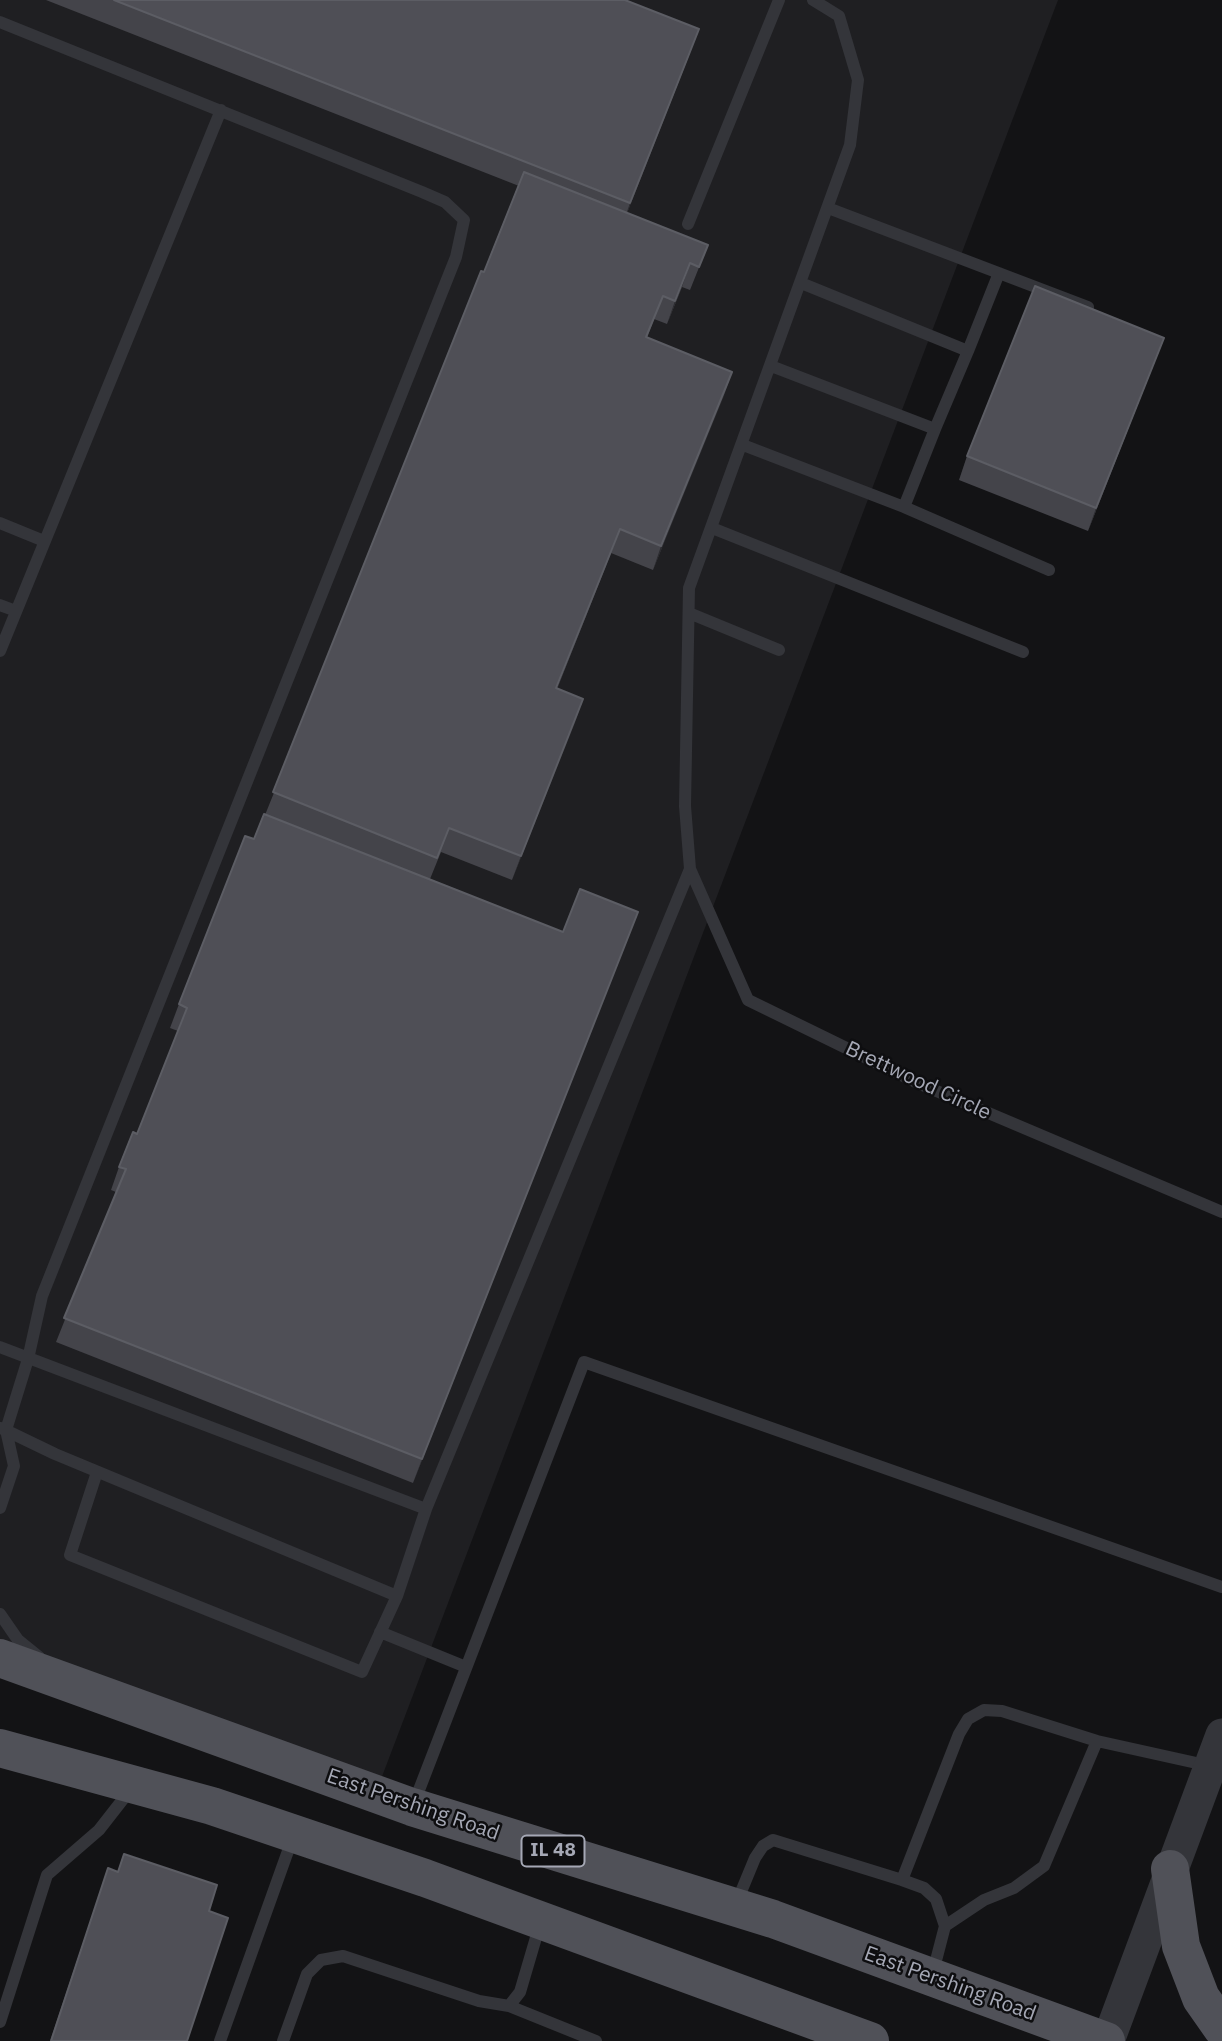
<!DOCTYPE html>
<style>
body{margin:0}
canvas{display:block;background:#131315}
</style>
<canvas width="1222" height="2041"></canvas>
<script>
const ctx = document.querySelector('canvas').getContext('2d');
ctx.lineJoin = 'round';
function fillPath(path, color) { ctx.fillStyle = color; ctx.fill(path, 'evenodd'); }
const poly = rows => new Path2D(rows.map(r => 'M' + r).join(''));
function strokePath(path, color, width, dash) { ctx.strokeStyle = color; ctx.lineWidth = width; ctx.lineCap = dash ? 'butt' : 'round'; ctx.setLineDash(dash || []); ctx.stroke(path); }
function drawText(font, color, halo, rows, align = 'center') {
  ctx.font = font + ' "IBM Plex Sans",sans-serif'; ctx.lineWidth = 5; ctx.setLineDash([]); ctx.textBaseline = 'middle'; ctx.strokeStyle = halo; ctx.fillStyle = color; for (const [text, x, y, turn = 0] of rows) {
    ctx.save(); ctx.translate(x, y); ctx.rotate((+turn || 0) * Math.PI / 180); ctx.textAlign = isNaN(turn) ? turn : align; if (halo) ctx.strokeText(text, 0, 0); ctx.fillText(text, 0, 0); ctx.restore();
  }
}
fillPath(poly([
 [0,0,1058,0,381,1779,0,1647]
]), '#1f1f22');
strokePath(poly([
 [0,22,422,192,445,202,464,220,456,257,42,1296,28,1359,6,1430,14,1466,0,1508],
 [828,208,1088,307],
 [688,224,779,0],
 [801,283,968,351,999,273],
 [771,366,935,429,968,351],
 [743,445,904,507,935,429],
 [904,507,1049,570],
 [0,523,44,541],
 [712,528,1023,652],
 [0,605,16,611],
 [689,613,779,650],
 [0,651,221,110],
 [690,869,748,1000,920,1084,1222,1212],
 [0,1347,426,1509,397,1596,55,1454,1,1428],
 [97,1472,70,1555,362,1672,397,1596],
 [426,1509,690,869,685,806,689,588,850,145,858,80,839,16,813,0],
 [0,1614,18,1640,39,1657],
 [380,1632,466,1667],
 [414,1803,584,1362,1222,1587],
 [902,1880,924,1888,936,1899,945,1926,933,1972],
 [736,1904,755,1858,763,1846,773,1840,902,1880,959,1734,968,1719,984,1710,1002,1711,1097,1741,1210,1766],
 [945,1926,984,1900,1014,1888,1044,1866,1097,1741],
 [509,2006,596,2041],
 [0,2022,47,1875,99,1830,131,1789],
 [220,2041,293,1837],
 [283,2041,307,1974,321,1960,343,1956,479,2001,509,2006,520,1992,540,1924]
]), '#34353a', 12);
strokePath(poly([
 [1108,2041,1222,1735]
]), '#34353a', 33);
strokePath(poly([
 [0,1658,412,1807,773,1919,1106,2041],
 [0,1748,212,1806,425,1878,870,2041],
 [1170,1869,1181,1946,1201,1998,1222,2028]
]), '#505158', 38);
fillPath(poly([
 [46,0,625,0,690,53,627,213,708,245,690,290,682,287,667,324,654,319,647,338,732,372,653,570,611,553,557,689,583,699,512,880,441,852,430,879,563,932,629,935,413,1483,56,1342,116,1192,111,1190,119,1167,137,1134,178,1031,170,1028,179,1004,265,815,519,186],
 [1164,338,1088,531,959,480,967,456],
 [124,1854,209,1911,187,2041,50,2041,108,1868,118,1872]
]), '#44444a');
fillPath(poly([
 [699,29,690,53,622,226,630,203],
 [690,263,682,287,667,324,675,301],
 [1164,338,1155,361,1088,531,1096,508],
 [732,372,724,396,653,570,661,546],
 [620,529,611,553,548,712,556,688],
 [583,699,575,723,512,880,521,856],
 [638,912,629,935,413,1483,422,1459]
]), '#2c2c30');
const building = poly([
 [114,0,625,0,699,29,630,203,114,0],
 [524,172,708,245,699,267,690,263,675,301,663,296,646,337,732,372,661,546,620,529,556,688,583,699,521,856,449,828,437,858,273,792,481,271,484,272,524,172],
 [1035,286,1164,338,1096,508,967,456,1035,286],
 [264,814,563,932,580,889,638,912,422,1459,64,1318,126,1169,119,1167,133,1132,137,1134,187,1008,179,1004,245,836,254,839,264,814],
 [124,1854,217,1885,209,1911,228,1918,187,2041,51,2041,108,1868,118,1872,124,1854]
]);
fillPath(building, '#4f4f56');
strokePath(building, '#5c5d64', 2);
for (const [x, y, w] of [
 [553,1851,63]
]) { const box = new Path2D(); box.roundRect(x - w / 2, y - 15.5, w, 31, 5); ctx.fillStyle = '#0e0e10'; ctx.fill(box); strokePath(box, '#a5a8b5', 2); }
drawText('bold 19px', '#a5a8b5', null, [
 ["IL 48",553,1851]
]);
drawText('21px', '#a5a8b5', '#0e0e10', [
 ["Brettwood Circle",918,1081,25],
 ["East Pershing Road",413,1805,19],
 ["East Pershing Road",950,1984,20]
]);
</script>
